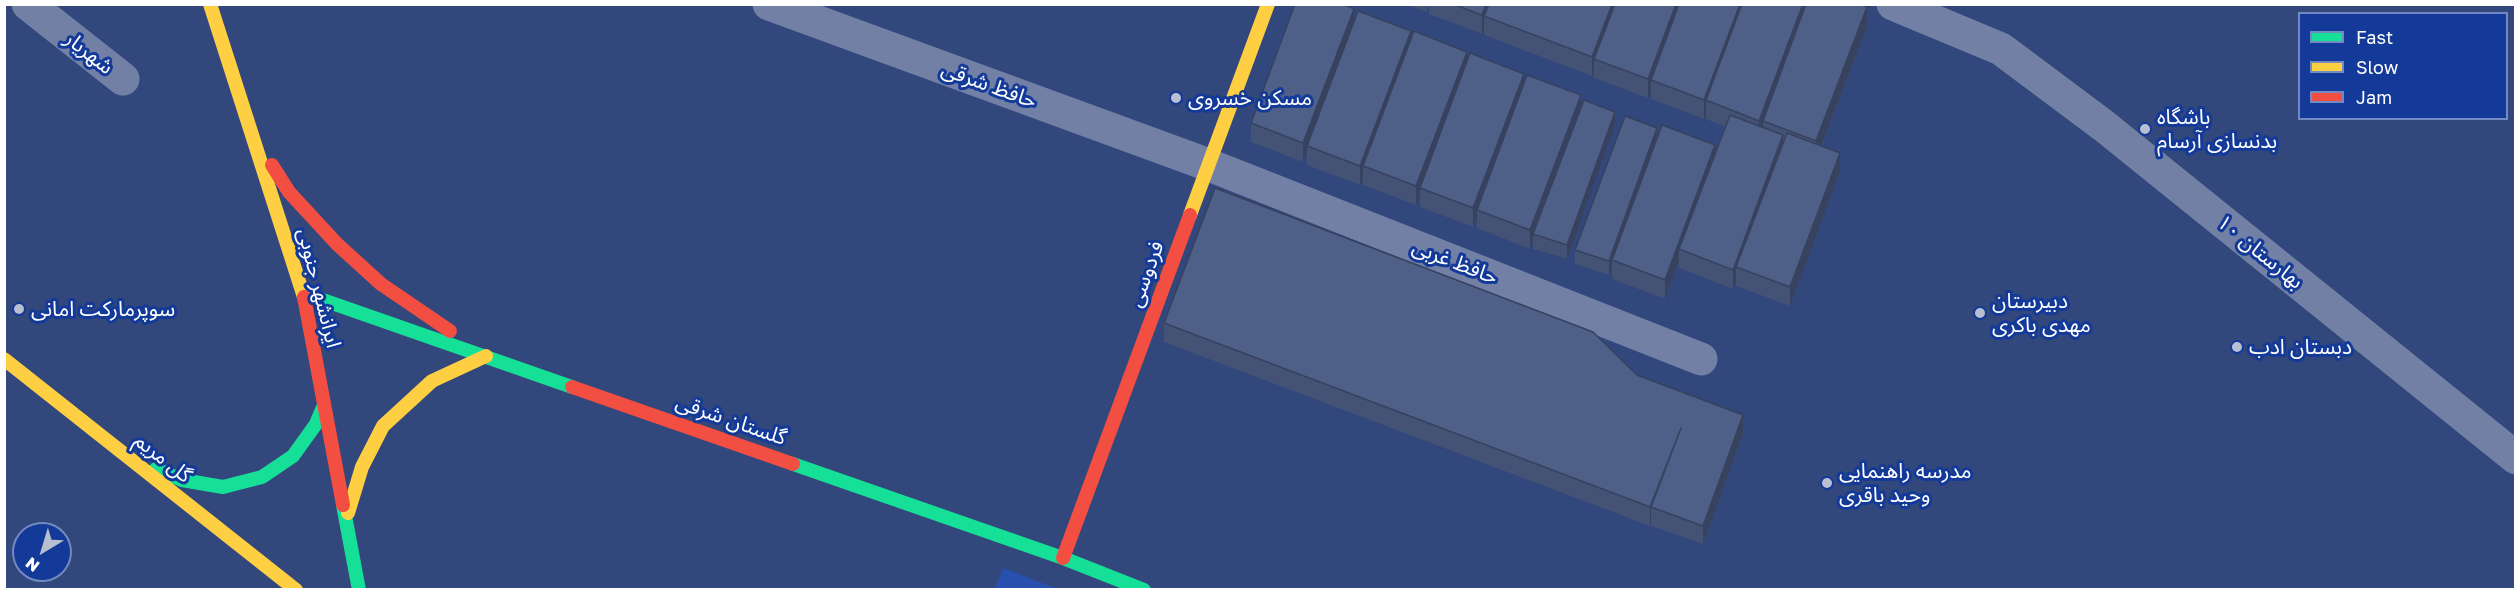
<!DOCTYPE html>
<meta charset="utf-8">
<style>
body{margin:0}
#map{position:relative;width:2520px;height:594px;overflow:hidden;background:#32477b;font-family:"Golos Text",sans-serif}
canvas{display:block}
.frame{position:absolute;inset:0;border:6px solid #fff;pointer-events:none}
.legend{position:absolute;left:2298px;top:12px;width:210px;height:108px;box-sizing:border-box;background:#143a99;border:2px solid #7289c2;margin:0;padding:8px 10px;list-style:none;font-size:18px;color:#fff}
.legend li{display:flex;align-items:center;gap:12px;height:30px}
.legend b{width:30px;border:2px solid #7289c2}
.north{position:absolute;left:12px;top:522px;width:60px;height:60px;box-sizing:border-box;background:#143a99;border:2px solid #7289c2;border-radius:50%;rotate:218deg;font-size:16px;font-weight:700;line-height:24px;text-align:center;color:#fff}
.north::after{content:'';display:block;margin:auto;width:21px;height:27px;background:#b7bfd1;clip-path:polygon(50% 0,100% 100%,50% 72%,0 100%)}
</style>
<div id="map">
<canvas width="2520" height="594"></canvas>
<div class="frame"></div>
<ul class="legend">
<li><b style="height:8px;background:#16e098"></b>Fast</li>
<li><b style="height:8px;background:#ffcf43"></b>Slow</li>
<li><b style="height:8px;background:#f24e42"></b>Jam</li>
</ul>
<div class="north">N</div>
</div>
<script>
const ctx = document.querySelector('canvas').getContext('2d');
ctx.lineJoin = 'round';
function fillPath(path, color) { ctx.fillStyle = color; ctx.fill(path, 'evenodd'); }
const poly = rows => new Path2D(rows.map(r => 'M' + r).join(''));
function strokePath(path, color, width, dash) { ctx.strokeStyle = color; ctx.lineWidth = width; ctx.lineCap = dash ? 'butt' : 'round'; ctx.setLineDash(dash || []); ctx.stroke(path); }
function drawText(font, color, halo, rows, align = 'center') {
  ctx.font = font + ' "Golos Text","Noto Sans Arabic",sans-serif'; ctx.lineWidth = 6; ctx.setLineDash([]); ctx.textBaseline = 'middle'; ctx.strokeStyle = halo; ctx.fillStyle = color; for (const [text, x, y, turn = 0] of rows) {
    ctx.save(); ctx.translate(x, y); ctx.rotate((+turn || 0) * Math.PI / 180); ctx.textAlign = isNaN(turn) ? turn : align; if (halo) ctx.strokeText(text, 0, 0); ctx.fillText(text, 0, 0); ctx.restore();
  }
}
fillPath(poly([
 [1003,568,1058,589,995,589]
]), '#2851af');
strokePath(poly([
 [28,4,123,79],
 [769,4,1209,165,1701,359],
 [1893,4,2001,49,2104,126,2516,458]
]), '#7280a6', 33);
strokePath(poly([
 [303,293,572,387],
 [793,464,1063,558,1144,590],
 [156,469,182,480,223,487,262,477,293,456,316,424,324,405],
 [343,505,359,590]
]), '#16e098', 14);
strokePath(poly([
 [210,4,304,297],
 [1190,215,1268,4],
 [4,359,296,590],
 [348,513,362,467,383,426,432,381,486,356]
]), '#ffcf43', 14);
strokePath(poly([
 [272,165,289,192,337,244,381,284,450,331],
 [304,297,343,505],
 [572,387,793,464],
 [1063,558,1190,215]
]), '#f24e42', 14);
fillPath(poly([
 [1406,4,1860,4,1867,26,1822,146,1840,171,1790,306,1736,286,1736,279,1733,289,1679,268,1679,261,1665,299,1612,279,1612,267,1609,275,1575,264,1575,250,1657,139,1715,154,1725,127,1706,119,1706,115,1704,119,1651,99,1651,90,1648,98,1594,78,1594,70,1592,76,1484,35,1484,27,1482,34,1429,14,1429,5,1426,12],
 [1354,21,1411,38,1581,107,1615,126,1567,259,1533,249,1533,242,1530,249,1477,228,1477,218,1473,227,1420,207,1420,196,1416,205,1363,185,1363,178,1360,185,1307,165,1307,153,1303,162,1251,142,1251,123],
 [1164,323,1743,434,1703,544,1651,526,1651,521,1650,526,1164,342]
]), '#435275');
fillPath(poly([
 [1486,4,1493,4,1484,16,1484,27,1482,34,1482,15],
 [1612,4,1619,4,1594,59,1594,70,1592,76,1592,57],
 [1676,4,1683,4,1651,80,1651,90,1648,98,1648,79],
 [1740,4,1747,4,1706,100,1706,115,1704,119,1704,100],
 [1803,4,1810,4,1763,121,1763,129,1759,139,1759,121],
 [1867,7,1867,26,1816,160,1816,141],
 [1354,9,1354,28,1307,146,1307,153,1303,162,1303,143],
 [1411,31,1411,50,1363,166,1363,178,1360,185,1360,166],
 [1467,52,1467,70,1420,188,1420,196,1416,205,1416,186],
 [1524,74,1524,92,1477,210,1477,218,1473,227,1473,208],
 [1581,95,1581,114,1533,234,1533,242,1530,249,1530,230],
 [1615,112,1615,126,1567,259,1567,245],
 [1657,128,1657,142,1612,260,1612,267,1609,275,1609,261],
 [1783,135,1783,154,1736,267,1736,279,1733,289,1733,270],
 [1715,145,1715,164,1679,249,1679,261,1665,299,1665,280],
 [1840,153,1840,171,1790,306,1790,287],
 [1743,415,1743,434,1703,544,1703,526],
 [1681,428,1651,507,1651,521,1650,526,1650,507]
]), '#37425f');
const building = poly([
 [1295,4,1343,4,1354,9,1303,143,1251,123,1295,4],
 [1453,4,1486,4,1482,15,1453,4],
 [1489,4,1612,4,1592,57,1484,16,1489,4],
 [1615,4,1676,4,1648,79,1594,59,1615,4],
 [1679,4,1740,4,1704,100,1651,80,1679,4],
 [1742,4,1803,4,1759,121,1706,100,1742,4],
 [1806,4,1860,4,1867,7,1816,141,1763,121,1806,4],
 [1358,11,1411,31,1360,166,1307,146,1358,11],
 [1414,31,1467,52,1416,186,1363,166,1414,31],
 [1470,53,1524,74,1473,208,1420,188,1470,53],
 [1527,75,1581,95,1530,230,1477,210,1527,75],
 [1584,100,1615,112,1567,245,1533,234,1584,100],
 [1730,115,1783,135,1733,270,1679,249,1730,115],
 [1625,116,1657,128,1609,261,1575,250,1625,116],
 [1662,125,1715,145,1665,280,1612,260,1662,125],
 [1787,133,1840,153,1790,287,1736,267,1787,133],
 [1215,188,1593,332,1637,375,1743,415,1703,526,1651,507,1681,428,1650,507,1164,323,1215,188]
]);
fillPath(building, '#4e5f88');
strokePath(building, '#37425f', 1.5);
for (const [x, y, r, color] of [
 [1176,98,6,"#b7bfd1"],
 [2145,129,6,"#b7bfd1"],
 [19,309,6,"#b7bfd1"],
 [1980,313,6,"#b7bfd1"],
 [2237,347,6,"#b7bfd1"],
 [1827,483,6,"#b7bfd1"]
]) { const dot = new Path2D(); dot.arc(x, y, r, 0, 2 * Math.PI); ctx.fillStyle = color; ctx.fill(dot); strokePath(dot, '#143a99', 2); }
drawText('21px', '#fff', '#143a99', [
 ["شهریار",89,53,38],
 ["حافظ شرقی",989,85,20],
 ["بهارستان ۱۰",2260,252,39],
 ["حافظ غربی",1455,262,21],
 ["فردوسی",1146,274,-70],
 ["ایرانشهر جنوبی",319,288,76],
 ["گلستان شرقی",731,420,19],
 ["گل مریم",163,458,38]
]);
drawText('21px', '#fff', '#143a99', [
 ["مسکن خسروی",1188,98],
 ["باشگاه",2157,117],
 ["بدنسازی آرسام",2157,141],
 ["دبیرستان",1992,301],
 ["مهدی باکری",1992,325],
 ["سوپرمارکت امانی",31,309],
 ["دبستان ادب",2249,347],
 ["مدرسه راهنمایی",1839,471],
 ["وحید باقری",1839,495]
], 'left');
</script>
